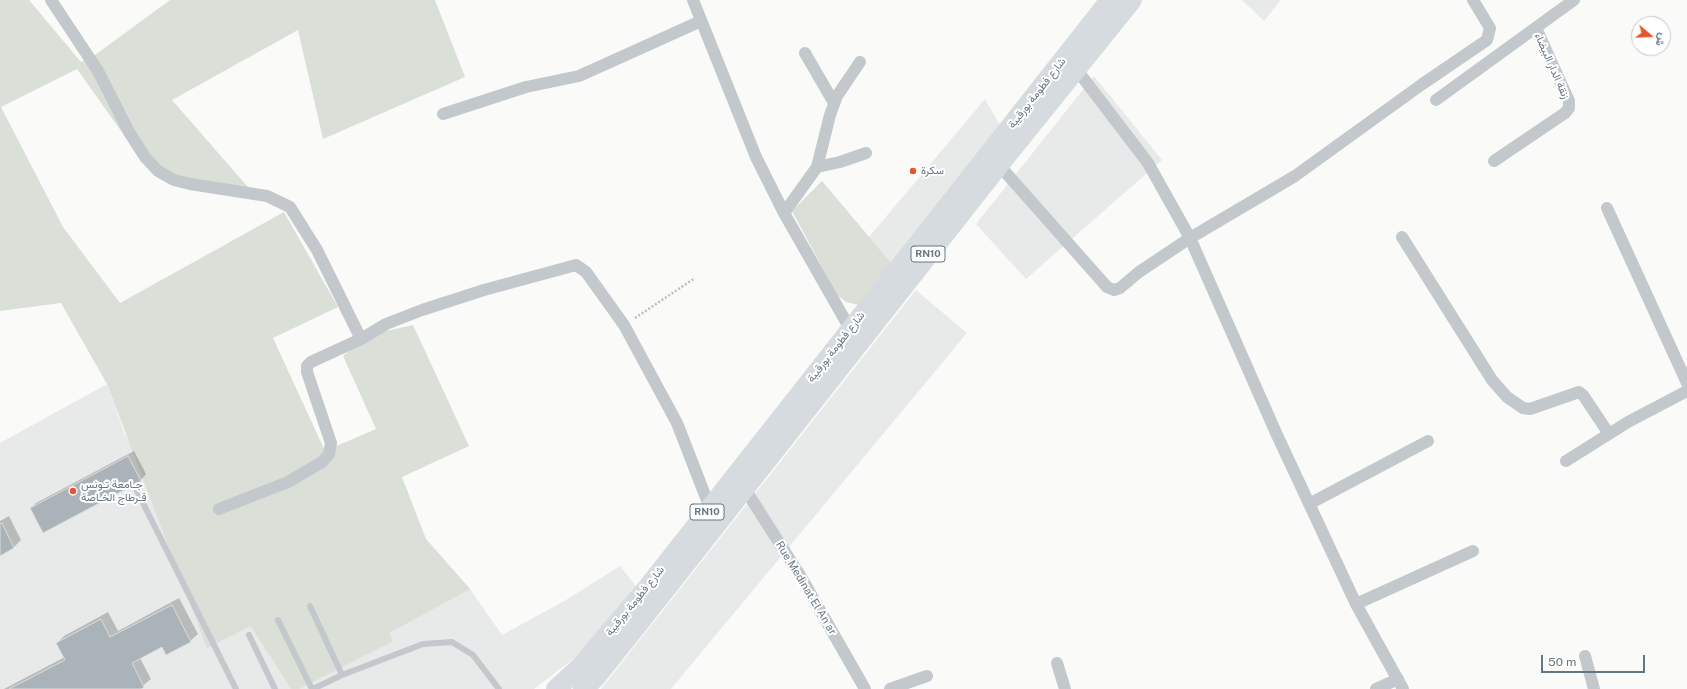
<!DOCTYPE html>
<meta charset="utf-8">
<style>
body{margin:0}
#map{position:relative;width:1687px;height:689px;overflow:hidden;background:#fafaf8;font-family:"Public Sans",Vazirmatn,sans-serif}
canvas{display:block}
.north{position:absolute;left:1631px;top:16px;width:40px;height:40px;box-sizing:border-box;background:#fff;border:1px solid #c1c8cd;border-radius:50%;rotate:109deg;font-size:11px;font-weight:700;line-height:16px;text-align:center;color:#657683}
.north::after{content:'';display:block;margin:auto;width:14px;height:18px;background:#e4572e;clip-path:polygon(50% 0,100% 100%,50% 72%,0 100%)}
.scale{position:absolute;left:1541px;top:655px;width:104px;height:18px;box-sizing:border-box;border:2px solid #657683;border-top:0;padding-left:5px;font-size:12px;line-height:14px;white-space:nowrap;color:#657683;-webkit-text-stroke:3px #fff;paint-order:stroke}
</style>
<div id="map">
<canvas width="1687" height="689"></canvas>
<div class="north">ش</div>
<div class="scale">50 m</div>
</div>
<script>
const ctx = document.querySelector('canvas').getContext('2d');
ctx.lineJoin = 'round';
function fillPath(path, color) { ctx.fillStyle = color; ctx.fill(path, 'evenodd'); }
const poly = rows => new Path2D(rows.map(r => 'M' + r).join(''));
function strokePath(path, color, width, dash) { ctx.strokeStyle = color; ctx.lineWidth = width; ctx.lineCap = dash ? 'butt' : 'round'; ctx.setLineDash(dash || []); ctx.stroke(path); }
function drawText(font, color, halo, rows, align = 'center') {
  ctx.font = font + ' "Public Sans",Vazirmatn,sans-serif'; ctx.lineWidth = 4; ctx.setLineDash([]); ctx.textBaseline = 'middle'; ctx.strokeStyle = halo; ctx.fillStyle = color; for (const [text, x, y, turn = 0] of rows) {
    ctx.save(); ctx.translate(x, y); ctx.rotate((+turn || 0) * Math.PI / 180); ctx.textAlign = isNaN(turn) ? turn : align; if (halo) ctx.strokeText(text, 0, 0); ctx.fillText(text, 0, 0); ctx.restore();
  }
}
fillPath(poly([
 [1242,0,1281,0,1264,21],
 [1094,76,1162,160,1026,279,976,224],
 [985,99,1001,127,892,264,869,237],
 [916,290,967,333,671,689,601,689],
 [107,384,125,435,251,625,426,539,470,589,502,635,566,600,620,566,636,586,581,653,534,689,0,689,0,443]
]), '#e8e9e9');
fillPath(poly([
 [0,0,29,0,81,62,95,55,170,0,435,0,465,77,323,139,298,30,172,100,254,194,161,178,136,152,77,69,1,107,63,227,120,303,284,212,338,307,273,338,325,451,376,429,343,356,369,335,413,325,469,446,402,477,426,539,470,589,389,633,393,641,299,689,291,689,251,626,207,648,107,384,61,303,0,311],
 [822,181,892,264,859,305,846,302,837,295,792,211]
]), '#dadfd7');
fillPath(poly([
 [134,451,146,474,141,480,43,531,31,508,36,503],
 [9,516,21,540,14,547,0,554,0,521],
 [179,598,198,634,190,641,166,654,162,646,140,658,151,679,139,689,4,689,65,657,57,643,64,636,108,612,118,631]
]), '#0003');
const building = poly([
 [128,456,141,481,43,533,30,508,128,456],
 [2,523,14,548,0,556,0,524,2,523],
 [172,605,191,642,166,655,162,647,132,663,144,687,141,689,9,689,65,660,56,643,101,619,110,637,172,605]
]);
fillPath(building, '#aab3b9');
strokePath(building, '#dcdcda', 1);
strokePath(poly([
 [635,318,695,278]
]), '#bbbfc2', 2.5, [2, 2]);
strokePath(poly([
 [137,491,236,689],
 [310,606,342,675],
 [278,620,312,689],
 [249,635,275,689],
 [313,689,342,675,423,644,452,642,473,655,499,689]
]), '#c3c8cc', 6);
strokePath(poly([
 [51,0,98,71,129,132,145,157,158,171,174,180,190,184,267,196,290,207,317,250,361,339],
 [693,0,756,157,784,213,853,334],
 [805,53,834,103],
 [1077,70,1148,163,1190,238,1277,435,1356,604,1403,689],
 [1436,100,1574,0],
 [443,114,526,87,579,76,701,21],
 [1494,161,1565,113,1569,108,1569,101,1536,28],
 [999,165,1107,287,1114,290,1120,288,1139,272,1190,238,1295,176,1421,85,1487,40,1490,28,1473,0],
 [817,167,830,115,837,96,860,62],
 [1607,208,1687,383],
 [784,213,817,167,840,162,866,153],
 [1402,237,1492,380,1507,397,1523,408,1530,409,1579,392,1583,395,1609,434],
 [1566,461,1628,422,1687,391],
 [745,489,801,577,865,689],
 [1309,504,1428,441],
 [219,509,288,482,322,462,329,454,331,443,307,372,307,366,311,362,361,339,386,324,422,310,484,290,576,265,586,272,624,325,677,423,710,508],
 [1356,604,1473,551],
 [1585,656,1594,689],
 [1057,663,1065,689],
 [890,689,927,676],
 [1376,689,1398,679]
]), '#c3c8cc', 12);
strokePath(poly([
 [556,689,581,666,648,587,1110,0],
 [583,689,595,678,635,628,999,165,1132,0]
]), '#d6dbdf', 20);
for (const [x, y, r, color] of [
 [913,171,4,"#e4572e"],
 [73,491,4,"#e4572e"]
]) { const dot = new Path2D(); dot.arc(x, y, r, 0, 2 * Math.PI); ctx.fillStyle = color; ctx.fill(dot); strokePath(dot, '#fff', 1.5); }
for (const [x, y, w] of [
 [928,254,34],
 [707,512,34]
]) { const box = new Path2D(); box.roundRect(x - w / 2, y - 8, w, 16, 3); ctx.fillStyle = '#fff'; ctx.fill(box); strokePath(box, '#657683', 1); }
drawText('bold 10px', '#657683', null, [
 ["RN10",928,254],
 ["RN10",707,512]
]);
drawText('11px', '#657683', '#fff', [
 ["زنقة الدار البيضاء",1552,66,66],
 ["شارع فطومة بورقيبة",1037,93,-52],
 ["شارع فطومة بورقيبة",836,347,-52],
 ["Rue Medinat El An ar",806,588,59],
 ["شارع فطومة بورقيبة",635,601,-51]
]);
drawText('11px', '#657683', '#fff', [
 ["سكرة",921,171],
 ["جـامعة تـونس",81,485],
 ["قـرطاج الخـاصة",81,498]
], 'left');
</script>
